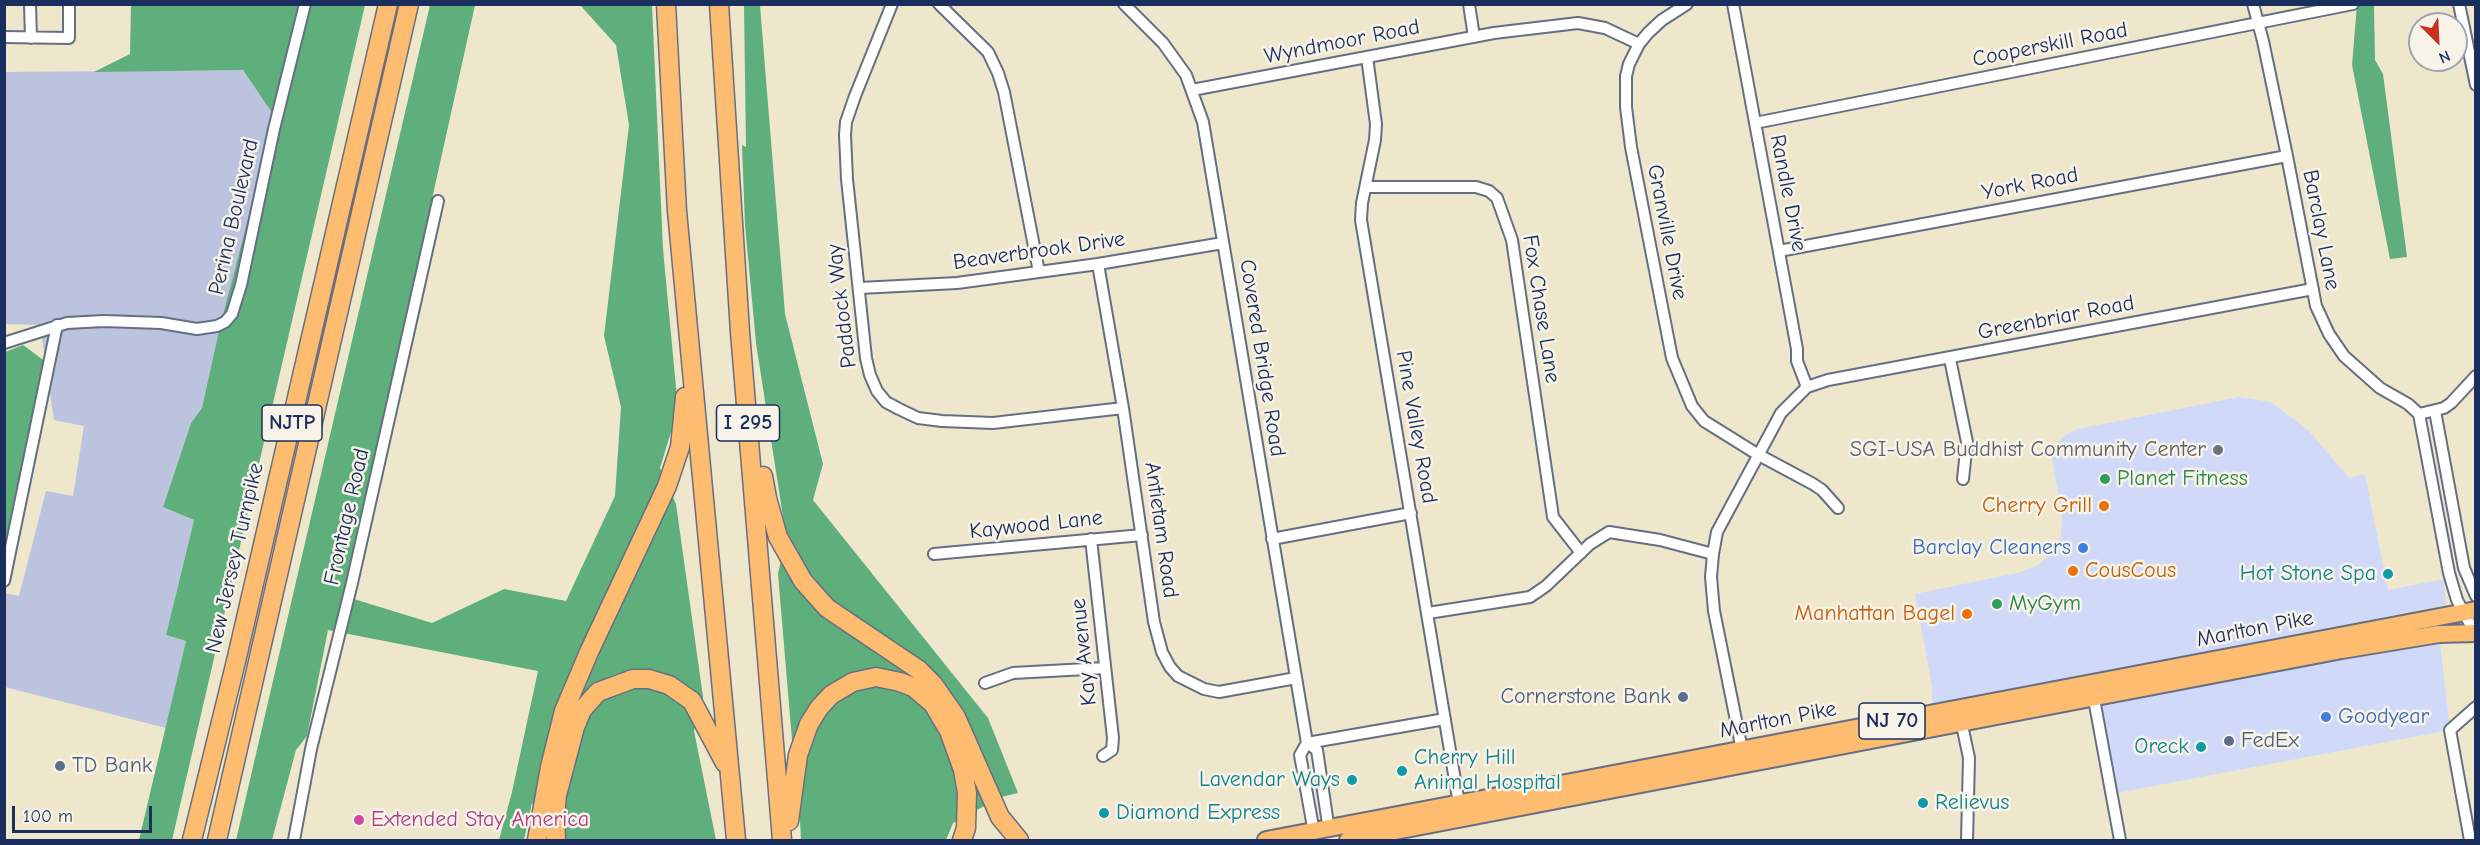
<!DOCTYPE html>
<style>
body{margin:0}
#map{position:relative;width:2480px;height:845px;overflow:hidden;background:#eee7cc;font-family:"Comic Neue",sans-serif}
canvas{display:block}
.frame{position:absolute;inset:0;border:6px solid #1b2f5e;pointer-events:none}
.north{position:absolute;left:2408px;top:12px;width:60px;height:60px;box-sizing:border-box;background:#f7f3e8;border:2px solid #9fa5b1;border-radius:50%;rotate:156deg;font-size:16px;font-weight:700;line-height:24px;text-align:center;color:#1b2f5e}
.north::after{content:'';display:block;margin:auto;width:21px;height:27px;background:#c8321e;clip-path:polygon(50% 0,100% 100%,50% 72%,0 100%)}
.scale{position:absolute;left:12px;top:806px;width:140px;height:27px;box-sizing:border-box;border:3px solid #1b2f5e;border-top:0;padding-left:8px;font-size:18px;line-height:21px;white-space:nowrap;color:#1b2f5e;-webkit-text-stroke:4px #f7f3e8;paint-order:stroke}
</style>
<div id="map">
<canvas width="2480" height="845"></canvas>
<div class="frame"></div>
<div class="north">N</div>
<div class="scale">100 m</div>
</div>
<script>
const ctx = document.querySelector('canvas').getContext('2d');
ctx.lineJoin = 'round';
function fillPath(path, color) { ctx.fillStyle = color; ctx.fill(path, 'evenodd'); }
const poly = rows => new Path2D(rows.map(r => 'M' + r).join(''));
function strokePath(path, color, width, dash) { ctx.strokeStyle = color; ctx.lineWidth = width; ctx.lineCap = dash ? 'butt' : 'round'; ctx.setLineDash(dash || []); ctx.stroke(path); }
function drawText(font, color, halo, rows, align = 'center') {
  ctx.font = font + ' "Comic Neue",sans-serif'; ctx.lineWidth = 5; ctx.setLineDash([]); ctx.textBaseline = 'middle'; ctx.strokeStyle = halo; ctx.fillStyle = color; for (const [text, x, y, turn = 0] of rows) {
    ctx.save(); ctx.translate(x, y); ctx.rotate((+turn || 0) * Math.PI / 180); ctx.textAlign = isNaN(turn) ? turn : align; if (halo) ctx.strokeText(text, 0, 0); ctx.fillText(text, 0, 0); ctx.restore();
  }
}
fillPath(poly([
 [2239,397,2271,402,2309,431,2349,478,2365,474,2388,590,2444,579,2446,605,1932,704,1932,686,1915,594,2017,573,2037,566,2053,552,2061,536,2062,518,2051,452,2057,443,2065,435,2078,429],
 [2439,634,2450,730,2111,794,2094,699]
]), '#d1d9f9');
fillPath(poly([
 [243,70,276,117,220,326,202,408,191,423,163,507,194,520,166,635,186,641,166,728,5,687,4,593,19,596,46,491,73,496,84,426,54,420,40,325,5,324,5,72]
]), '#bbc3de');
fillPath(poly([
 [131,5,365,5,172,840,139,840,186,641,166,635,194,520,163,507,191,423,202,408,220,326,275,117,243,70,94,72,130,54],
 [430,5,475,5,344,596,432,623,504,589,566,601,615,496,621,407,604,336,629,125,616,45,580,5,652,5,663,249,678,409,660,468,676,504,703,697,694,731,716,840,556,840,532,803,524,840,499,840,512,792,538,671,328,630,307,736,296,750,272,840,236,840],
 [744,5,760,5,785,314,823,464,813,500,988,718,1018,793,1001,797,953,823,946,840,801,840,798,782,792,740,778,574,786,536,756,343,745,225,742,145,746,147],
 [2357,5,2374,5,2375,60,2383,74,2407,257,2390,259,2352,65],
 [23,345,46,362,5,562,5,352]
]), '#5eaf7b');
const minor = poly([
 [30,4,31,38],
 [892,4,855,96,846,122,845,135,847,179,866,358,870,375,877,391,886,402,899,409,918,418,942,421,993,423,1123,408],
 [939,4,988,52,998,73,1004,92,1039,272],
 [1124,4,1163,43,1186,75,1203,122,1307,743,1300,755,1313,827,1321,830],
 [1469,4,1474,37],
 [1687,4,1662,20,1648,33,1639,44,1629,64,1626,76,1626,107,1631,147,1672,358,1692,406,1704,421,1757,454,1813,484,1822,490,1838,508],
 [1733,4,1797,349,1797,361,1807,387],
 [2253,4,2263,41,2287,156,2316,306,2329,334,2344,356,2380,388,2408,404,2419,414,2444,408,2451,403,2476,376],
 [2459,4,2476,85],
 [4,37,69,38,69,4],
 [1367,57,1376,124,1375,140,1362,203,1361,220,1459,804],
 [1192,90,1494,33,1578,23,1605,28,1639,44],
 [1755,123,2353,4],
 [1366,187,1476,187,1489,191,1497,198,1512,240,1553,517,1581,553],
 [1779,251,2287,156],
 [1098,264,1123,408,1154,622,1162,652,1170,667,1178,676,1204,689,1219,692,1296,678],
 [860,288,957,283,1098,264,1223,243],
 [4,343,67,323,104,321,161,323,197,329,217,326,225,322,232,314,241,285,274,129,305,4],
 [1950,359,1967,442,1963,479],
 [2435,411,2464,568,2476,596],
 [2419,414,2449,573,2457,600,2476,635],
 [1091,539,1113,738,1112,750,1103,756],
 [1272,539,1411,513],
 [934,554,1142,535],
 [4,581,57,325],
 [1428,613,1530,597,1546,586,1590,544,1609,532,1660,540,1713,554],
 [985,683,1013,673,1105,668],
 [2094,699,2120,840],
 [1962,725,1969,758,1967,840],
 [1307,743,1445,719],
 [1307,743,1317,750,1328,824,1322,830],
 [1742,750,1714,611,1711,577,1713,554,1717,532,1781,413,1807,387,1828,380,2313,289],
 [294,840,311,749,352,583,438,201],
 [2470,840,2450,730,2476,707]
]);
const trunk = poly([
 [1266,840,2476,610],
 [1348,840,2342,650,2439,634,2476,633]
]);
const motorway = poly([
 [666,4,677,211,736,840],
 [719,4,740,332,782,840],
 [763,476,767,498,778,537,803,581,827,608,919,670,933,684,956,717,1000,817,1019,840],
 [789,821,798,755,809,724,819,708,831,695,853,682,876,677,900,682,913,687,933,704,949,731,963,770,967,793,966,828,962,840],
 [192,840,237,657,388,4],
 [217,840,409,4],
 [537,840,550,767,564,711,589,652,667,486,680,447,685,397],
 [556,840,555,816,557,795,575,727,582,710,598,692,633,679,649,679,669,685,692,701,725,763]
]);
strokePath(minor, '#656f84', 14);
strokePath(trunk, '#656f84', 20);
strokePath(motorway, '#656f84', 21);
strokePath(minor, '#fff', 10);
strokePath(trunk, '#fdbc70', 16);
strokePath(motorway, '#fdbc70', 18);
for (const [x, y, r, color] of [
 [2218,450,6,"#6b7280"],
 [2105,479,6,"#2e9e5b"],
 [2104,506,6,"#e8710a"],
 [2083,548,6,"#3f7fe0"],
 [2073,571,6,"#e8710a"],
 [2388,574,6,"#0f9aa8"],
 [1997,604,6,"#2e9e5b"],
 [1967,614,6,"#e8710a"],
 [1683,697,6,"#5c6f8a"],
 [2326,717,6,"#3f7fe0"],
 [2229,741,6,"#5c6f8a"],
 [2201,747,6,"#0f9aa8"],
 [60,766,6,"#5c6f8a"],
 [1402,771,6,"#0f9aa8"],
 [1352,780,6,"#0f9aa8"],
 [1923,803,6,"#0f9aa8"],
 [1104,813,6,"#0f9aa8"],
 [359,820,6,"#d1479c"]
]) { const dot = new Path2D(); dot.arc(x, y, r, 0, 2 * Math.PI); ctx.fillStyle = color; ctx.fill(dot); strokePath(dot, '#f7f3e8', 2); }
for (const [x, y, w] of [
 [292,423,60],
 [748,423,63],
 [1892,721,66]
]) { const box = new Path2D(); box.roundRect(x - w / 2, y - 18, w, 36, 4.5); ctx.fillStyle = '#f7f3e8'; ctx.fill(box); strokePath(box, '#1b2f5e', 1.5); }
drawText('bold 21px', '#1b2f5e', null, [
 ["NJTP",292,423],
 ["I 295",748,423],
 ["NJ 70",1892,721]
]);
drawText('22px', '#1b2f5e', '#f7f3e8', [
 ["Wyndmoor Road",1342,42,-11],
 ["Cooperskill Road",2050,45,-11],
 ["York Road",2030,184,-11],
 ["Randle Drive",1788,193,79],
 ["Perina Boulevard",234,217,-77],
 ["Barclay Lane",2321,230,79],
 ["Granville Drive",1667,232,79],
 ["Beaverbrook Drive",1039,251,-8],
 ["Paddock Way",842,306,-97],
 ["Fox Chase Lane",1541,309,81],
 ["Greenbriar Road",2056,318,-11],
 ["Covered Bridge Road",1262,358,81],
 ["Pine Valley Road",1416,427,80],
 ["Frontage Road",347,517,-77],
 ["Kaywood Lane",1036,525,-6],
 ["Antietam Road",1161,530,82],
 ["New Jersey Turnpike",235,558,-77],
 ["Marlton Pike",2255,629,-11],
 ["Kay Avenue",1084,652,-96],
 ["Marlton Pike",1778,720,-11]
]);
drawText('22px', '#5b616d', '#f7f3e8', [
 ["SGI-USA Buddhist Community Center",2206,450]
], 'right');
drawText('22px', '#27864d', '#f7f3e8', [
 ["Planet Fitness",2117,479],
 ["MyGym",2009,604]
], 'left');
drawText('22px', '#c56008', '#f7f3e8', [
 ["Cherry Grill",2092,506],
 ["CousCous",2085,571,"left"],
 ["Manhattan Bagel",1955,614]
], 'right');
drawText('22px', '#366cbe', '#f7f3e8', [
 ["Barclay Cleaners",2071,548],
 ["Goodyear",2338,717,"left"]
], 'right');
drawText('22px', '#0d838f', '#f7f3e8', [
 ["Hot Stone Spa",2376,574],
 ["Oreck",2189,747],
 ["Cherry Hill",1414,758,"left"],
 ["Animal Hospital",1414,783,"left"],
 ["Lavendar Ways",1340,780],
 ["Relievus",1935,803,"left"],
 ["Diamond Express",1116,813,"left"]
], 'right');
drawText('22px', '#4e5e75', '#f7f3e8', [
 ["Cornerstone Bank",1671,697,"right"],
 ["FedEx",2241,741],
 ["TD Bank",72,766]
], 'left');
drawText('22px', '#b23c85', '#f7f3e8', [
 ["Extended Stay America",371,820]
], 'left');
</script>
